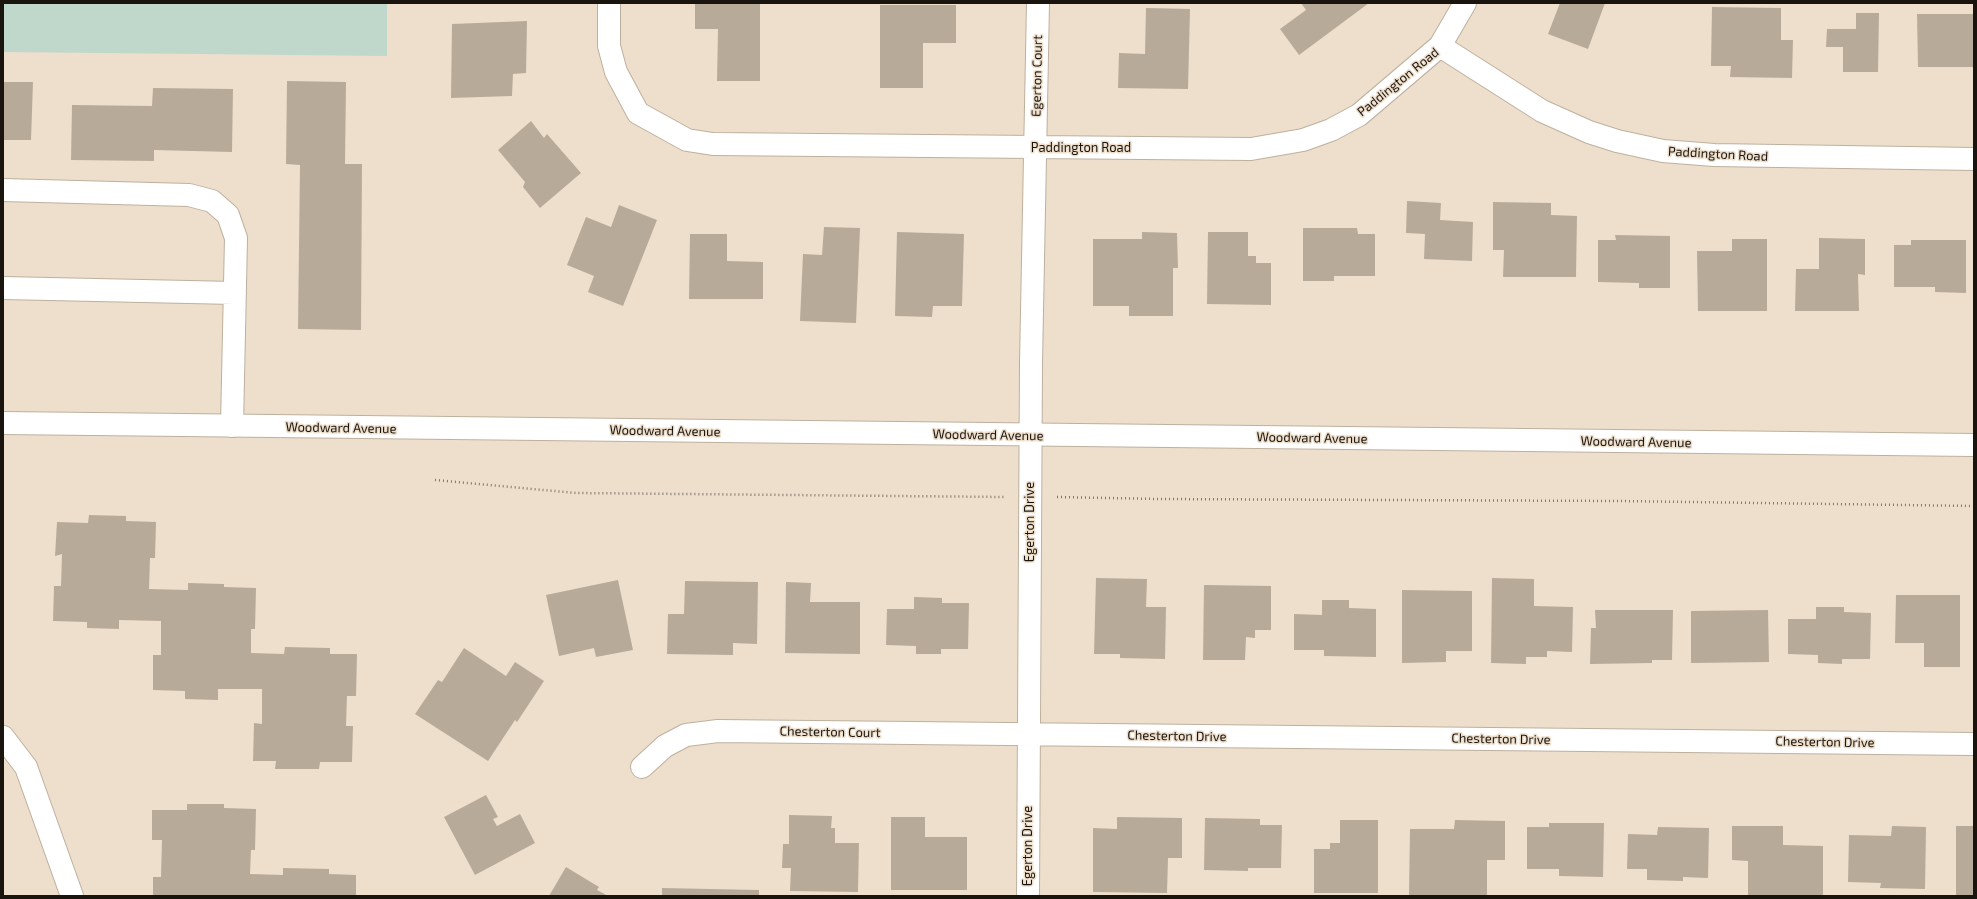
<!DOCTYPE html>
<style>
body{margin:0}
#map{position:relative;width:1977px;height:899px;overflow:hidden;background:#eedfcc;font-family:"Exo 2",sans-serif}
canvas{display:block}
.frame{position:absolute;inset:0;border:4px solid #1a140e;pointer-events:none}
</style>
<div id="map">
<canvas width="1977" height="899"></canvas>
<div class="frame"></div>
</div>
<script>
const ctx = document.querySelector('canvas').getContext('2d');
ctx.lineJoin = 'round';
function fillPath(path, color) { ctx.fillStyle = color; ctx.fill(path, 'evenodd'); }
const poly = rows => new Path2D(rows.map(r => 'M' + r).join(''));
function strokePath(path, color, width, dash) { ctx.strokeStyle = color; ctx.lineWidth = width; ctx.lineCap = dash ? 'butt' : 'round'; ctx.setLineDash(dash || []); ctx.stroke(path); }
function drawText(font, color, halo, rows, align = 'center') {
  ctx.font = font + ' "Exo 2",sans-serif'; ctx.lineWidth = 3; ctx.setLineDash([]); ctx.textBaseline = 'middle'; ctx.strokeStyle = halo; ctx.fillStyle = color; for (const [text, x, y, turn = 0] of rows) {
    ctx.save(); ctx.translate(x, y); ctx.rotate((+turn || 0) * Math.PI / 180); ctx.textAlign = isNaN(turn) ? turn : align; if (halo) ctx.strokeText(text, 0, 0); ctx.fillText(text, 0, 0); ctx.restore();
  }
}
fillPath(poly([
 [3,3,387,3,387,56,3,52]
]), '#c0d7cc');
fillPath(poly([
 [695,3,760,3,760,81,717,81,718,29,695,29],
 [1301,3,1369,3,1299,55,1280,29,1306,10],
 [1560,3,1605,3,1588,49,1548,34],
 [880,5,956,5,956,43,923,43,923,88,880,88],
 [1712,7,1781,8,1781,40,1793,40,1792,78,1730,77,1731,66,1711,66],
 [1146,8,1190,9,1188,89,1118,88,1119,53,1145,54],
 [1856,13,1879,13,1878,72,1843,72,1843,47,1826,47,1827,29,1856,29],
 [1917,14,1974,14,1974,67,1918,67],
 [527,21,526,73,513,74,512,96,451,98,452,24],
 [287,81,346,82,345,164,362,164,361,330,298,329,300,165,286,164],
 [3,82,33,82,31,140,3,140],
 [153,88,233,89,232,152,154,150,154,161,71,160,72,105,152,106],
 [531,121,544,138,547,134,581,173,540,208,523,187,525,182,498,150],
 [1407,201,1441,203,1440,220,1473,222,1472,261,1424,259,1425,234,1406,233],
 [1493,202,1551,203,1551,215,1577,216,1576,277,1503,277,1504,250,1493,250],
 [619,205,657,220,623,306,588,292,594,276,567,265,586,217,611,227],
 [824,227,860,228,856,323,800,321,803,254,822,255],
 [1303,228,1357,228,1358,234,1375,234,1375,276,1334,276,1334,281,1303,281],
 [897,232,964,234,962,306,933,306,932,317,895,316],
 [1142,232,1177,233,1178,268,1173,268,1173,316,1129,316,1129,306,1093,306,1093,239,1142,239],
 [1208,232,1248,232,1248,256,1256,256,1256,263,1271,263,1271,305,1207,304],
 [690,234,727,234,727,261,763,262,763,299,689,299],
 [1615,235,1670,236,1670,288,1639,288,1639,283,1598,282,1598,240,1616,240],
 [1819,238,1865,239,1865,275,1858,274,1859,311,1795,311,1796,269,1819,269],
 [1732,239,1767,239,1767,311,1698,311,1697,251,1732,251],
 [1911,240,1966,240,1966,293,1935,292,1935,287,1894,287,1894,245,1911,245],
 [89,515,126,516,126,521,156,522,155,558,150,558,149,589,188,590,188,583,224,584,224,587,256,588,255,629,251,629,251,653,284,654,285,647,330,648,330,654,357,654,356,696,347,696,346,726,353,726,352,762,320,762,319,769,275,769,276,761,253,761,254,723,262,724,262,689,218,689,218,700,185,699,185,691,153,690,153,655,161,655,161,621,119,620,119,629,87,628,87,622,53,621,54,586,61,586,62,554,55,556,57,522,88,523],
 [1096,578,1147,579,1146,607,1166,607,1165,659,1120,658,1120,654,1094,654],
 [1492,578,1534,579,1534,606,1573,607,1572,652,1547,651,1547,657,1526,657,1526,664,1491,663],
 [618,580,633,650,596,657,594,648,559,656,546,595],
 [685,581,758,582,757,644,733,643,733,655,667,654,668,614,684,614],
 [786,582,811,583,810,602,860,602,860,654,785,653],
 [1204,585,1271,586,1271,630,1255,630,1255,638,1246,637,1245,660,1203,660],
 [1402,590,1472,591,1472,651,1446,651,1446,662,1402,663],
 [1896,595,1960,595,1960,667,1924,667,1924,643,1895,643],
 [914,597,942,598,942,603,969,603,968,649,941,649,941,654,916,654,916,646,886,645,887,609,914,609],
 [1322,600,1349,600,1349,608,1376,609,1376,657,1324,656,1324,650,1294,650,1294,614,1322,615],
 [1816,607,1844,607,1844,612,1871,613,1870,659,1842,659,1842,664,1818,663,1818,655,1788,654,1788,619,1816,619],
 [1595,610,1673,610,1672,660,1652,660,1652,663,1590,664,1591,628,1596,628],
 [1768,610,1769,662,1691,663,1691,611],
 [464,648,506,676,515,662,544,681,517,722,515,720,488,761,415,714,438,680,442,682],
 [486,795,498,817,493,819,497,826,520,814,535,843,475,875,444,817],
 [187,804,224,804,224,808,256,809,255,850,251,850,250,874,283,875,283,868,329,869,329,874,356,875,356,896,153,896,153,877,161,877,162,840,152,840,152,810,187,810],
 [789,815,832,816,831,828,835,828,835,843,859,843,858,892,790,891,791,868,782,868,783,844,789,844],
 [891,817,925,817,925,837,967,837,967,890,891,890],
 [1117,817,1182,818,1182,858,1168,858,1167,893,1093,892,1093,828,1117,829],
 [1205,818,1260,819,1260,825,1282,825,1281,868,1248,868,1248,871,1204,870],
 [1340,820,1378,820,1378,893,1314,893,1314,849,1330,849,1330,843,1340,843],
 [1455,820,1505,821,1505,860,1487,860,1487,896,1409,896,1410,829,1454,829],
 [1549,823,1604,823,1603,877,1559,876,1559,869,1527,869,1527,827,1549,827],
 [1732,826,1783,826,1783,845,1823,846,1823,896,1748,896,1748,861,1732,860],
 [1892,826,1926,827,1925,889,1880,888,1881,883,1848,882,1849,835,1891,836],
 [1956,826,1974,826,1974,896,1956,896],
 [1658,827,1709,828,1708,878,1683,877,1683,881,1647,880,1647,869,1627,869,1628,834,1657,835],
 [566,867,599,887,597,890,608,896,549,896],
 [662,888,759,890,759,896,662,896]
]), '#b8aa98');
const minor = poly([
 [609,3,609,46,616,72,638,113,687,140,713,144,1251,149,1303,140,1331,130,1359,115,1440,46,1465,3],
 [1440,46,1542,111,1589,132,1617,141,1663,151,1714,155,1974,159],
 [3,190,189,195,212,201,228,215,236,238,232,426],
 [3,288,235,293],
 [3,737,26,767,72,896],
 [642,767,665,746,686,735,718,731,1974,744],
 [1028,896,1031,363,1038,3]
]);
const major = poly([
 [3,423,1974,445]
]);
strokePath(minor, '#beb09e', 24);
strokePath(major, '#beb09e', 24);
strokePath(poly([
 [435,480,576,493,1004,497],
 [1057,497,1158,499,1619,501,1974,506]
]), '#81776b', 2.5, [1, 3]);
strokePath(minor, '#fff', 22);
strokePath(major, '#fff', 22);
drawText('13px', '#1a140e', '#eedfcc', [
 ["Egerton Court",1037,76,-89],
 ["Paddington Road",1398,82,-39],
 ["Paddington Road",1081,148],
 ["Paddington Road",1718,154,3],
 ["Woodward Avenue",341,428,1],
 ["Woodward Avenue",665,431,1],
 ["Woodward Avenue",988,435,1],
 ["Woodward Avenue",1312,438,1],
 ["Woodward Avenue",1636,442,1],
 ["Egerton Drive",1030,522,-90],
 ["Chesterton Court",830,732,1],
 ["Chesterton Drive",1177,736,1],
 ["Chesterton Drive",1501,739,1],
 ["Chesterton Drive",1825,742,1],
 ["Egerton Drive",1028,846,-90]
]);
</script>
